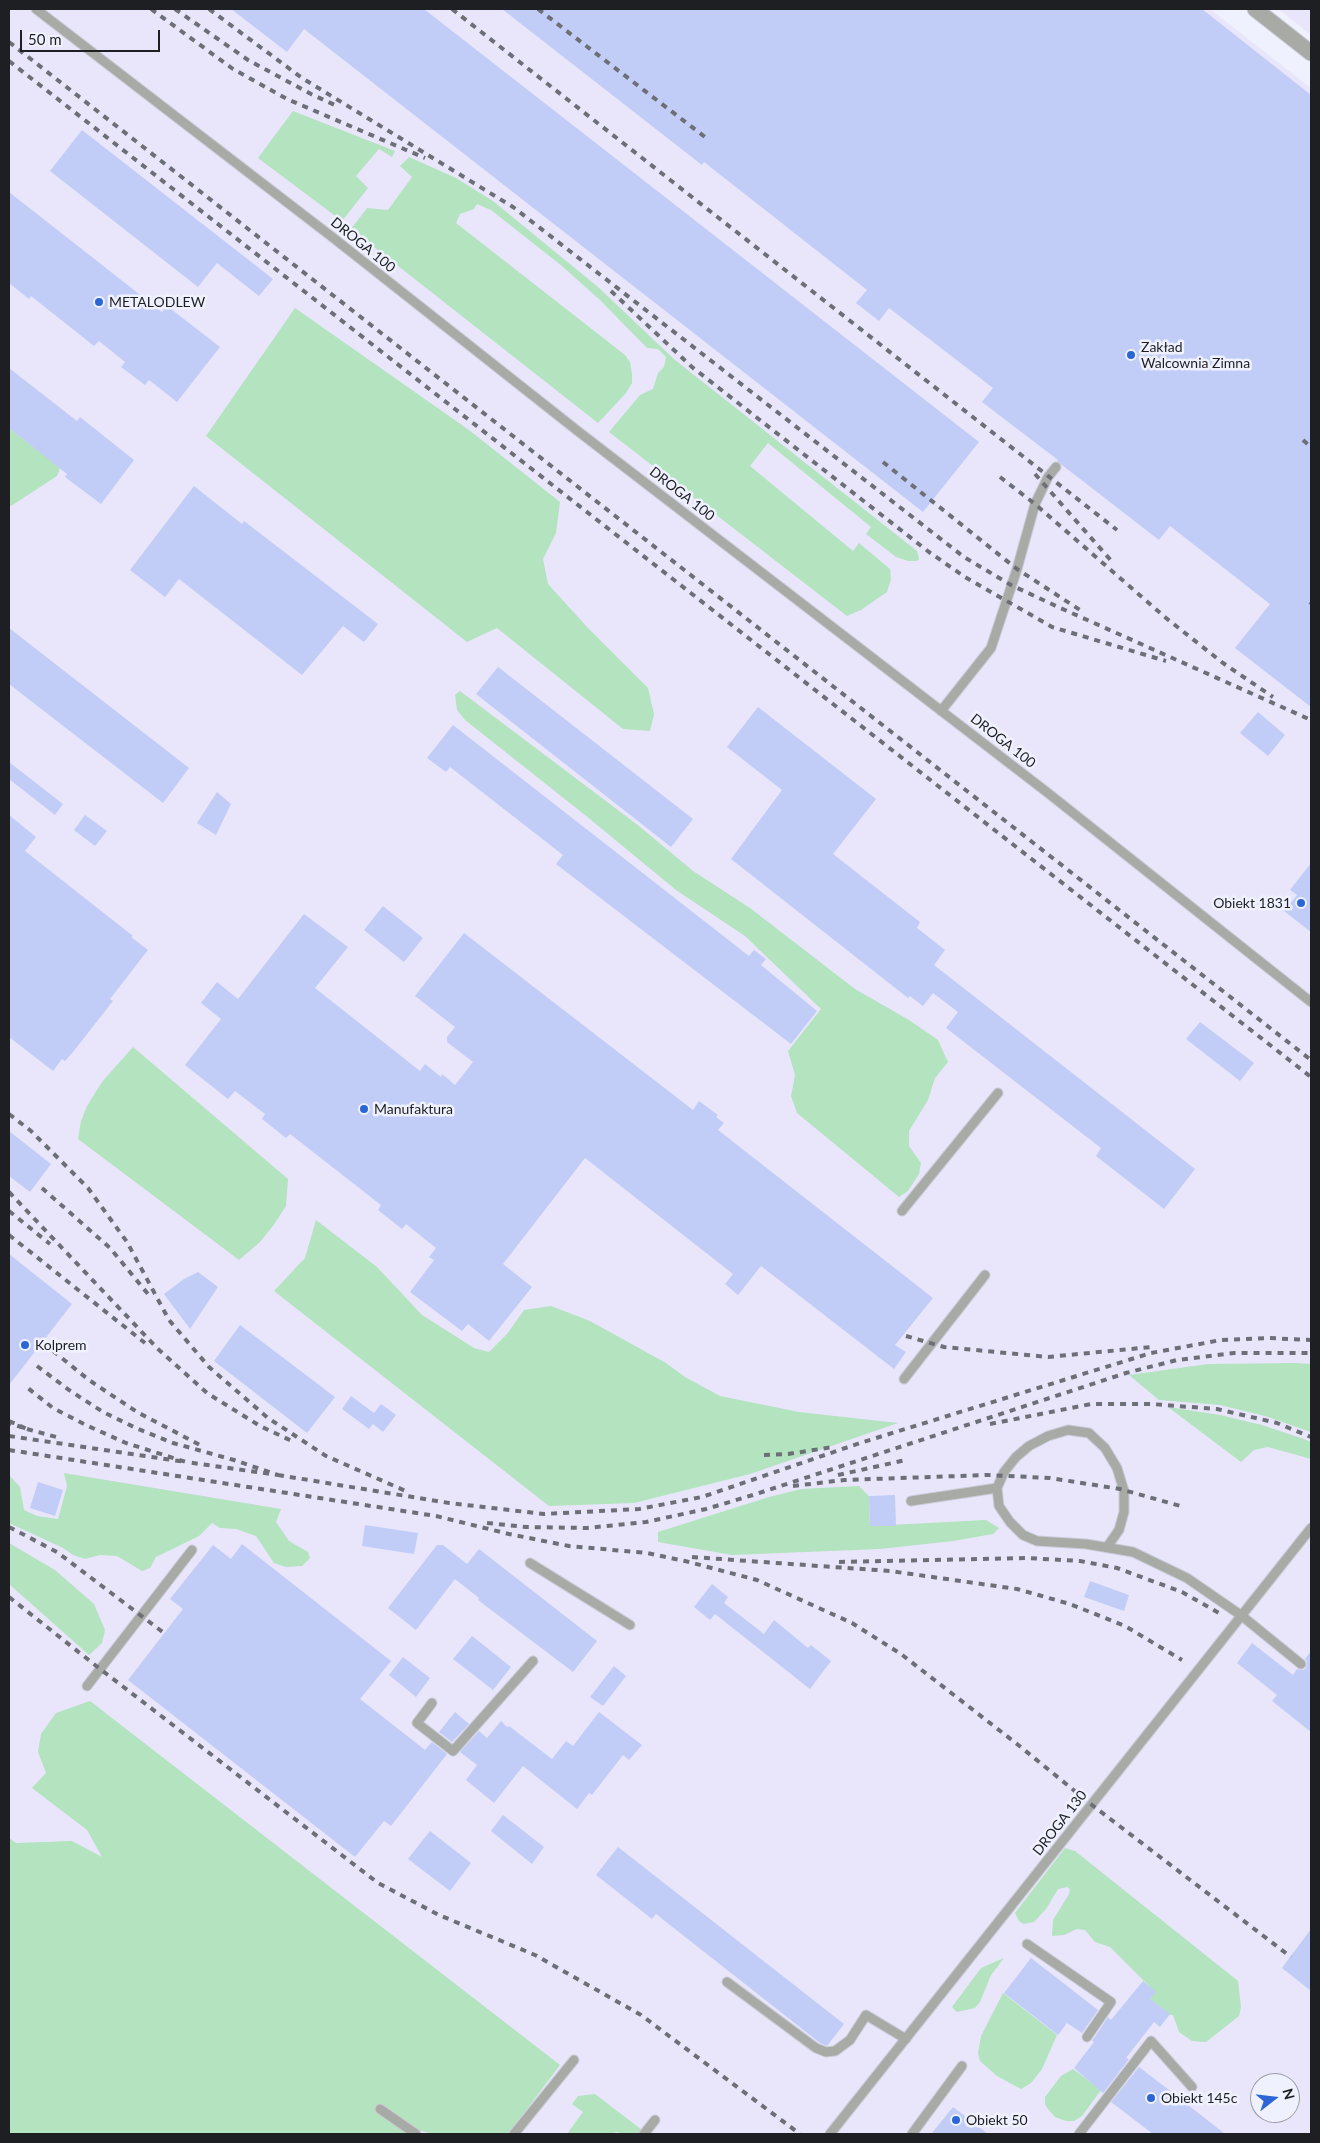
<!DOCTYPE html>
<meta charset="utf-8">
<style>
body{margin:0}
#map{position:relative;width:1320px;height:2143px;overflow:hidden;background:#eff2fe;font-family:Lato,sans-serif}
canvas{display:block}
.frame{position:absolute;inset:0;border:10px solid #1e1f23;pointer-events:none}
.north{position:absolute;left:1250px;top:2073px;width:50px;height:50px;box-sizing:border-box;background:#eff2fe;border:1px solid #9b9ea6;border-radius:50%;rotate:74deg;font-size:14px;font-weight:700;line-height:20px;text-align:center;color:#1e1f23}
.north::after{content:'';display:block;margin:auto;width:18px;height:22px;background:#2b66d4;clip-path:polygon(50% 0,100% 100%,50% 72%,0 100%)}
.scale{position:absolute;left:20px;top:30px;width:140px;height:22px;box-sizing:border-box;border:2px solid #1e1f23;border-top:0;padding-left:6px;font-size:15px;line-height:18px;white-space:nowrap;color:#1e1f23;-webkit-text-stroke:4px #eff2fe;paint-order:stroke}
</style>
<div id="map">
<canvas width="1320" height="2143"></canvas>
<div class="frame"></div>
<div class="north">N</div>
<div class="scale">50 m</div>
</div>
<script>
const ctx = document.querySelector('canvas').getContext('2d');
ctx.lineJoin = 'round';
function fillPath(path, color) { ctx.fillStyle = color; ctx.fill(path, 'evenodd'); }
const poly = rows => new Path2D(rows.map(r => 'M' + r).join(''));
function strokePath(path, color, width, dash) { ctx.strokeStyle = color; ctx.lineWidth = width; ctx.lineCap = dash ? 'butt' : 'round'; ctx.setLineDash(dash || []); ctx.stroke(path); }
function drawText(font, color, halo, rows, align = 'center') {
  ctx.font = font + ' Lato,sans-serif'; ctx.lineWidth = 5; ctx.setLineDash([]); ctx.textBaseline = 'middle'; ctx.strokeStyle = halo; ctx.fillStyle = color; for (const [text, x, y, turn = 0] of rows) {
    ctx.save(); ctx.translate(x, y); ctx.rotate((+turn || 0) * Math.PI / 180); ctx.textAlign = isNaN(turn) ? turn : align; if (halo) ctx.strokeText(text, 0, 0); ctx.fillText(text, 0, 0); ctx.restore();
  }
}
fillPath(poly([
 [9,9,1210,9,1311,88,1311,2134,9,2134],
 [1260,2083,1290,2083,1290,2113,1260,2113],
 [1278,9,1311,9,1311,35]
]), '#e9e6fc');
fillPath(poly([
 [293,111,395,151,392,157,379,149,356,176,368,188,342,221,258,158],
 [409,157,456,178,493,201,598,287,675,360,917,551,919,559,917,561,908,561,896,557,866,534,871,527,768,443,750,466,853,551,859,543,890,569,891,579,887,592,861,610,847,616,609,432,640,395,653,389,658,373,664,367,666,357,658,349,647,348,601,301,562,266,491,210,477,204,474,209,460,214,456,223,625,355,630,362,632,374,632,383,626,393,598,423,351,229,367,208,388,210,412,177,400,166],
 [295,308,469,430,560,502,556,533,543,559,548,584,588,628,648,688,654,714,650,731,623,729,497,628,467,642,206,436],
 [9,428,60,468,57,476,11,506,9,504],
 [460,691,639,826,693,871,750,908,855,989,909,1020,938,1040,948,1062,935,1078,928,1100,909,1131,909,1146,921,1163,919,1174,908,1191,899,1197,797,1113,791,1096,795,1075,788,1051,821,1009,745,936,676,890,585,815,465,720,457,710,455,695],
 [133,1047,288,1179,286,1206,273,1226,260,1242,239,1260,78,1139,81,1121,87,1106,102,1082],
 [316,1220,377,1267,422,1315,474,1348,489,1352,507,1334,524,1310,551,1306,590,1321,666,1363,685,1377,720,1396,799,1412,898,1423,750,1474,634,1503,549,1506,274,1291,305,1258],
 [1297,1363,1311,1364,1311,1432,1265,1416,1220,1405,1159,1400,1129,1375,1208,1364],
 [1168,1407,1220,1415,1262,1425,1301,1438,1311,1442,1311,1459,1268,1447,1254,1450,1241,1462],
 [64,1473,281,1509,276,1522,289,1541,308,1552,310,1558,302,1566,286,1567,274,1563,256,1536,236,1529,220,1528,212,1523,199,1536,156,1557,150,1568,142,1571,117,1556,100,1555,85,1559,73,1555,63,1548,9,1523,9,1475,20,1487,24,1510,37,1516,58,1519,67,1486],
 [859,1486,869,1496,870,1526,986,1520,999,1528,993,1534,953,1541,880,1549,732,1555,658,1542,658,1532,769,1497,801,1489],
 [9,1543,55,1570,94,1604,105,1630,102,1643,89,1655,9,1584],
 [90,1701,560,2065,508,2134,432,2134,419,2130,410,2134,9,2134,9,1838,16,1843,72,1841,102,1857,87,1830,32,1788,46,1773,38,1752,41,1734,56,1713],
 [1065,1848,1075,1851,1238,1981,1241,2007,1239,2016,1206,2042,1192,2041,1179,2032,1173,2015,1170,2015,1150,1999,1155,1992,1110,1947,1095,1942,1085,1930,1077,1929,1064,1935,1052,1936,1053,1920,1069,1894,1070,1889,1067,1887,1058,1889,1046,1909,1034,1922,1023,1924,1019,1921,1015,1913],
 [1004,1958,991,1975,980,2002,975,2008,957,2012,952,2007,981,1968],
 [1003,1993,1057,2035,1042,2069,1031,2083,1021,2089,997,2076,980,2061,978,2053,981,2036],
 [1073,2069,1101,2090,1082,2116,1074,2121,1066,2121,1055,2117,1048,2109,1045,2104,1045,2097,1061,2076],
 [595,2094,642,2130,639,2134,623,2134,617,2132,609,2134,567,2134,583,2112,572,2104,578,2096]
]), '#b3e3bf');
fillPath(poly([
 [231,9,424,9,979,442,923,512,304,29,287,52],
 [502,9,1202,9,1311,95,1311,707,1235,648,1270,604,1170,526,1159,540,1062,465,1057,461,1058,460,982,402,993,388,889,308,879,321,856,303,867,290,704,162,702,165],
 [82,130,273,279,259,296,217,263,198,287,50,171],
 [9,192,162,312,167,306,220,347,177,402,149,380,145,385,121,367,125,362,99,341,94,346,31,296,29,299,9,283],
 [9,368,77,421,80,417,134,460,101,504,65,477,67,474,9,428],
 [194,486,242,524,244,521,378,624,364,642,343,626,302,675,179,579,165,597,130,570],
 [9,628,189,768,163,803,9,684],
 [498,667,693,819,671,847,476,694],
 [758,707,876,799,833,854,920,922,917,928,945,950,934,965,1195,1169,1164,1209,1096,1156,1101,1148,946,1028,958,1012,933,993,923,1006,910,996,908,998,731,859,782,790,727,747],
 [1258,712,1285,735,1268,756,1240,733],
 [453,725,749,956,754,950,766,959,761,965,817,1011,791,1044,556,864,563,855,450,767,446,772,427,758],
 [9,762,63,804,55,815,9,779],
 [217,792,231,804,216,835,197,823],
 [9,815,36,837,25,851,133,936,131,937,148,950,110,999,113,1001,73,1052,65,1061,62,1059,53,1071,9,1037],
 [85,815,107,831,95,846,74,830],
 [1311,863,1311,932,1284,911,1297,895,1290,890],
 [383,906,423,938,404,962,364,930],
 [304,914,348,947,315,988,420,1071,425,1064,441,1077,442,1074,455,1085,473,1062,447,1042,447,1037,455,1027,415,996,464,933,693,1110,699,1101,718,1115,716,1117,724,1123,718,1130,933,1298,895,1345,906,1352,894,1369,761,1266,738,1295,725,1284,733,1274,585,1158,503,1264,532,1287,489,1341,468,1324,462,1331,410,1292,434,1260,429,1257,436,1248,406,1224,402,1229,378,1210,381,1205,290,1134,286,1138,262,1119,265,1114,235,1091,228,1099,185,1065,221,1019,201,1003,217,982,238,999],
 [1200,1022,1254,1063,1240,1081,1186,1039],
 [9,1131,51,1164,30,1192,9,1176],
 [9,1254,72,1304,9,1385],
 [198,1272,218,1287,190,1329,164,1294,184,1279],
 [240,1325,335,1397,307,1433,214,1361],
 [351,1396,374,1413,381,1404,396,1415,383,1432,373,1424,369,1429,342,1409],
 [38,1482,63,1490,55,1516,30,1508],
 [895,1495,896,1526,870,1526,869,1496],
 [365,1525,418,1533,414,1554,362,1546],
 [242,1544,391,1661,360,1699,425,1750,432,1742,447,1754,391,1826,384,1821,355,1857,128,1680,183,1609,170,1599,213,1545,231,1559],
 [437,1545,443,1545,467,1564,479,1549,597,1641,573,1672,478,1600,479,1598,455,1579,416,1630,388,1608],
 [1090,1581,1129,1595,1124,1611,1084,1597],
 [712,1584,728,1597,724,1603,764,1634,774,1620,808,1648,811,1645,831,1661,810,1689,715,1614,710,1620,694,1607],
 [472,1636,511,1667,493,1690,453,1659],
 [1252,1643,1293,1675,1297,1669,1303,1670,1306,1668,1307,1662,1305,1659,1311,1651,1311,1732,1272,1701,1277,1695,1237,1663],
 [403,1657,430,1678,416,1697,389,1675],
 [614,1666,626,1676,603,1706,590,1697],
 [455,1712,469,1724,452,1742,439,1732],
 [599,1712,642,1745,629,1760,623,1755,592,1795,589,1793,577,1809,523,1766,494,1803,466,1780,477,1765,460,1752,479,1731,487,1738,501,1721,507,1727,509,1726,552,1759,566,1741,573,1746],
 [503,1815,544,1847,532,1864,491,1831],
 [430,1831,471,1863,450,1891,408,1859],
 [618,1847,844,2024,827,2046,820,2043,656,1914,652,1919,596,1875],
 [1311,1929,1311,1991,1282,1968],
 [1031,1958,1098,2010,1082,2033,1067,2023,1058,2035,1004,1993],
 [1143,1981,1156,1992,1150,1999,1170,2014,1160,2027,1154,2022,1126,2058,1129,2059,1103,2093,1074,2068,1094,2042,1092,2041,1108,2017,1111,2020],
 [1139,2067,1169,2090,1225,2134,1153,2134,1111,2102],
 [953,2107,988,2134,931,2134]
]), '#c1cdf7');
const service = poly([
 [36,9,336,240,579,432,1048,793,1311,1002],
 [941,711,991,648,1017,569,1035,504,1048,477,1056,467],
 [902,1211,998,1093],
 [904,1379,985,1275],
 [911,1501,997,1488],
 [1107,1547,1119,1530,1124,1512,1124,1491,1117,1468,1105,1448,1089,1433,1068,1430,1048,1436,1029,1446,1016,1457,1004,1472,997,1488,999,1506,1010,1522,1023,1535,1037,1541,1086,1544,1133,1552,1187,1578,1242,1616,1301,1664],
 [530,1563,630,1625],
 [87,1686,192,1550],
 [432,1703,417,1723,453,1751,533,1661],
 [1027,1944,1111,2002,1087,2037],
 [727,1982,816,2048,826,2052,835,2051,850,2040,866,2015,906,2039],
 [380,2109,416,2134],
 [514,2134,574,2060],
 [644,2134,655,2120],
 [830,2134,1311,1528],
 [912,2134,962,2066],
 [1079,2134,1151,2041,1192,2087]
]);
const minor = poly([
 [1255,9,1311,53]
]);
strokePath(service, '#c9ccd7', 11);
strokePath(minor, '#c9ccd7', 17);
strokePath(service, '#a7aaa5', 9);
strokePath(minor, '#a7aaa5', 15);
strokePath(poly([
 [151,9,233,69,287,99,425,158],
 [175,9,248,60,311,94,339,107],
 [209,9,302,78,513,207,964,557,1011,585,1056,606,1311,720],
 [452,9,1117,530],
 [538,9,705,137],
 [9,42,1311,1060],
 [9,61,1311,1077],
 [611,291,692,367,929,552,965,577,1052,627,1166,661],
 [1303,440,1311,447],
 [883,462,1017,569,1080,610],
 [1035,474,1114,564],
 [1000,477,1035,504,1166,618,1223,663,1273,697],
 [1310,602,1311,603],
 [9,1114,31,1131,88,1188,127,1242,169,1320,209,1367,268,1418,326,1456,408,1492],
 [42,1188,110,1248,148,1294],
 [9,1192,157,1348,207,1393,260,1426,294,1442],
 [9,1211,50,1244],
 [9,1235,145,1343],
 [906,1336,944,1347,1048,1357,1151,1347],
 [53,1351,89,1380,137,1412,200,1445],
 [37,1366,69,1390,103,1412,136,1428,173,1443,234,1460,278,1475,186,1462],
 [9,1421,27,1429,9,1423],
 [990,1424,1091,1404,1151,1404,1217,1409,1277,1423,1311,1437],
 [27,1429,60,1438],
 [9,1436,186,1462,126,1443,88,1426,53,1408,24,1385],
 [9,1450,436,1516,509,1534,569,1546,647,1553,685,1561,757,1580,852,1623,901,1654,1017,1744,1092,1805,1291,1957],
 [764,1455,788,1454,833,1447],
 [278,1475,449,1503,544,1514,639,1509,702,1497,860,1443,1151,1353,1221,1340,1268,1338,1311,1340],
 [838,1475,906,1460],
 [793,1486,844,1480,988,1475,1050,1478,1120,1489,1184,1507],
 [487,1523,526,1527,587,1528,646,1522,706,1509,753,1495,1126,1373,1177,1360,1234,1353,1311,1353],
 [9,1527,57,1552,164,1633],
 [692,1557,890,1571,1017,1589,1070,1604,1125,1626,1182,1660],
 [839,1562,1027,1558,1080,1561,1117,1568,1182,1592,1219,1613],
 [9,1597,95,1665,378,1883,439,1915,535,1955,641,2015,800,2134]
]), '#6d6f76', 4, [6, 6]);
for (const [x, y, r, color] of [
 [99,302,5,"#2b66d4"],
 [1131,355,5,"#2b66d4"],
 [1301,903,5,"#2b66d4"],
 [364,1109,5,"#2b66d4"],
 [25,1345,5,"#2b66d4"],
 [1151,2098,5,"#2b66d4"],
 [956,2120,5,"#2b66d4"]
]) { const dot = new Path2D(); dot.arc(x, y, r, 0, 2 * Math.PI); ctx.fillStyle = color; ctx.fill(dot); strokePath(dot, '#eff2fe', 2); }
drawText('14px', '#1e1f23', '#eff2fe', [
 ["DROGA 100",363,245,39],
 ["DROGA 100",682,494,38],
 ["DROGA 100",1003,741,38],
 ["DROGA 130",1060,1823,-52]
]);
drawText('14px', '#1e1f23', '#eff2fe', [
 ["METALODLEW",109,302],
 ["Zakład",1141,347],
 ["Walcownia Zimna",1141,363],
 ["Obiekt 1831",1291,903,"right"],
 ["Manufaktura",374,1109],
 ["Kolprem",35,1345],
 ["Obiekt 145c",1161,2098],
 ["Obiekt 50",966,2120]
], 'left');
</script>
